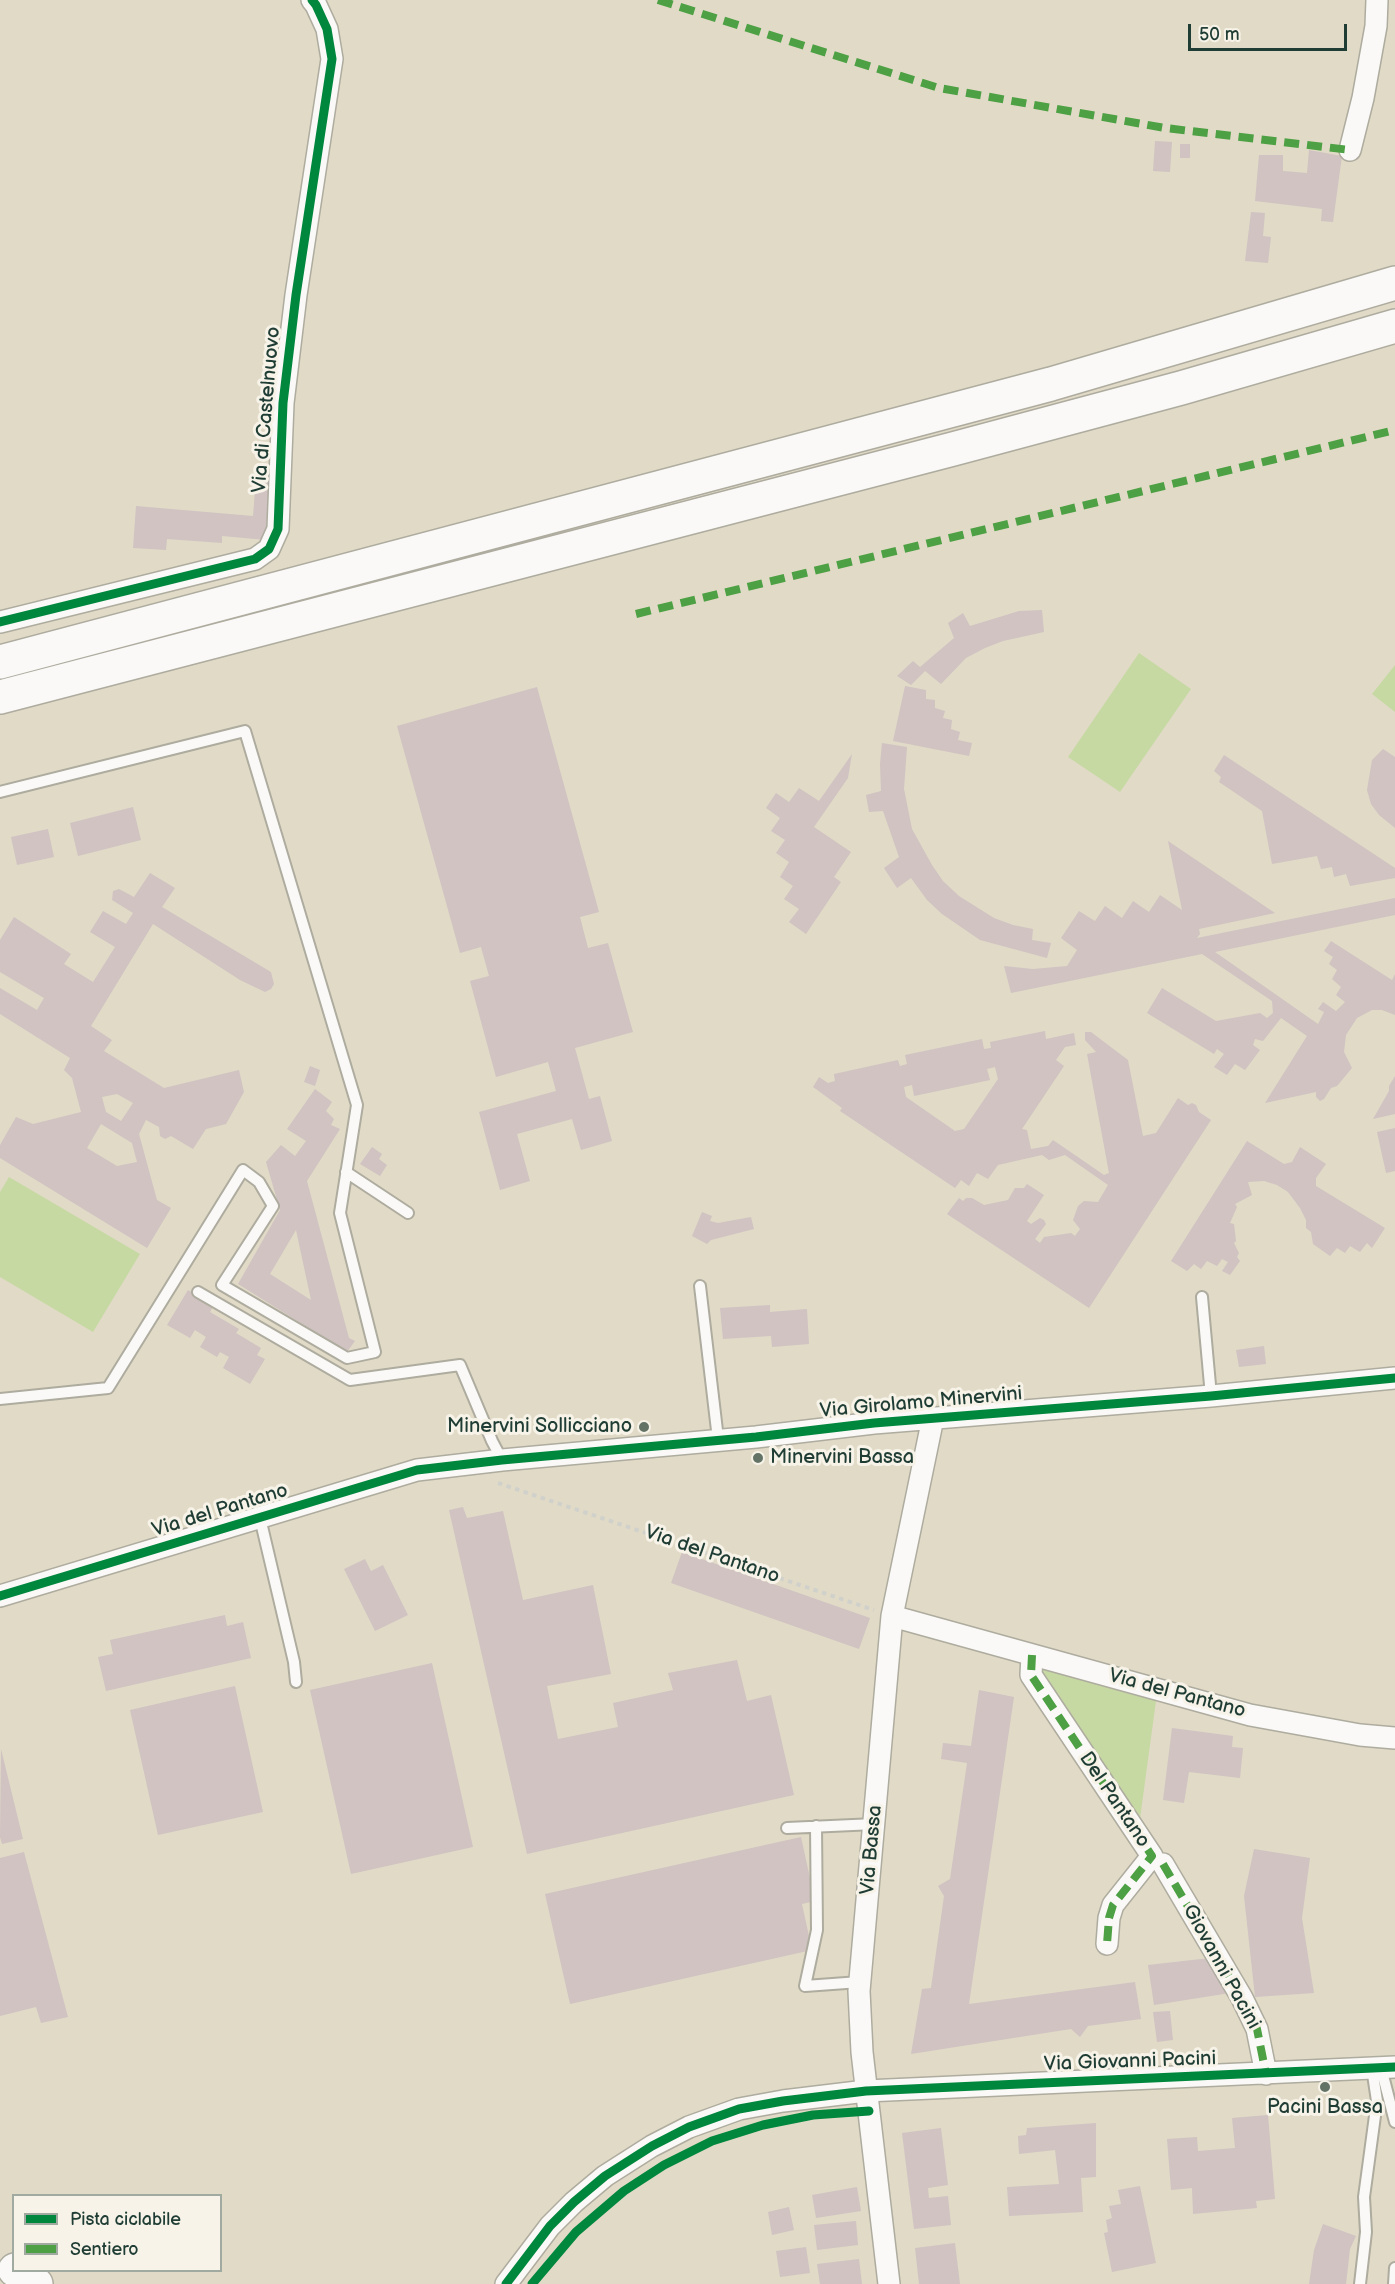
<!DOCTYPE html>
<style>
body{margin:0}
#map{position:relative;width:1395px;height:2284px;overflow:hidden;background:#e1dac7;font-family:"Balsamiq Sans",sans-serif}
canvas{display:block}
.legend{position:absolute;left:12px;top:2194px;width:210px;height:78px;box-sizing:border-box;background:#f7f3e8;border:2px solid #a1aaa0;margin:0;padding:8px 10px;list-style:none;font-size:18px;color:#1f3d34}
.legend li{display:flex;align-items:center;gap:12px;height:30px}
.legend b{width:30px;border:2px solid #a1aaa0}
.scale{position:absolute;left:1188px;top:24px;width:159px;height:27px;box-sizing:border-box;border:3px solid #1f3d34;border-top:0;padding-left:8px;font-size:18px;line-height:21px;white-space:nowrap;color:#1f3d34;-webkit-text-stroke:4px #f7f3e8;paint-order:stroke}
</style>
<div id="map">
<canvas width="1395" height="2284"></canvas>
<ul class="legend">
<li><b style="height:8px;background:#00873e"></b>Pista ciclabile</li>
<li><b style="height:8px;background:#4da043"></b>Sentiero</li>
</ul>
<div class="scale">50 m</div>
</div>
<script>
const ctx = document.querySelector('canvas').getContext('2d');
ctx.lineJoin = 'round';
function fillPath(path, color) { ctx.fillStyle = color; ctx.fill(path, 'evenodd'); }
const poly = rows => new Path2D(rows.map(r => 'M' + r).join(''));
function strokePath(path, color, width, dash) { ctx.strokeStyle = color; ctx.lineWidth = width; ctx.lineCap = dash ? 'butt' : 'round'; ctx.setLineDash(dash || []); ctx.stroke(path); }
function drawText(font, color, halo, rows, align = 'center') {
  ctx.font = font + ' "Balsamiq Sans",sans-serif'; ctx.lineWidth = 6; ctx.setLineDash([]); ctx.textBaseline = 'middle'; ctx.strokeStyle = halo; ctx.fillStyle = color; for (const [text, x, y, turn = 0] of rows) {
    ctx.save(); ctx.translate(x, y); ctx.rotate((+turn || 0) * Math.PI / 180); ctx.textAlign = isNaN(turn) ? turn : align; if (halo) ctx.strokeText(text, 0, 0); ctx.fillText(text, 0, 0); ctx.restore();
  }
}
fillPath(poly([
 [1139,653,1191,689,1120,792,1068,757],
 [1395,665,1395,712,1372,694],
 [9,1177,140,1254,93,1332,0,1277,0,1192],
 [1043,1666,1152,1693,1156,1701,1139,1826,1040,1680,1040,1669]
]), '#c6d9a3');
fillPath(poly([
 [1155,141,1172,142,1170,172,1153,171],
 [1180,144,1190,144,1190,158,1180,158],
 [1309,150,1342,156,1333,222,1321,221,1322,209,1255,201,1259,155,1283,155,1283,171,1307,173],
 [1251,212,1265,213,1263,236,1271,237,1268,263,1245,261],
 [257,466,273,467,266,540,222,536,222,543,167,539,166,550,133,548,136,506,253,516],
 [1042,610,1044,632,1003,641,985,648,966,658,941,684,925,671,911,685,897,676,913,661,920,667,954,638,948,623,963,613,970,626,1019,611],
 [905,686,926,690,926,699,935,700,935,708,945,711,943,718,952,720,951,729,960,732,958,740,972,743,969,756,893,741],
 [537,687,599,912,580,917,588,948,608,943,633,1032,575,1048,589,1099,600,1096,612,1141,581,1150,572,1119,517,1134,530,1181,500,1190,479,1112,556,1091,548,1062,496,1077,470,981,489,976,481,947,460,953,397,726],
 [882,743,907,747,904,789,912,829,932,865,943,881,959,896,994,918,1013,925,1033,929,1032,940,1051,943,1047,958,980,940,942,914,927,900,911,878,897,888,884,868,899,857,883,811,869,812,866,795,881,791,880,764],
 [1383,749,1395,757,1395,828,1379,815,1371,804,1367,790,1372,760],
 [852,754,848,778,814,827,851,852,834,877,841,882,806,934,789,922,799,909,784,899,793,886,780,877,789,862,776,853,785,840,771,831,780,818,766,808,776,793,789,802,799,788,819,801],
 [1224,755,1395,868,1395,878,1350,886,1346,874,1334,877,1332,867,1321,869,1317,856,1272,864,1262,811,1219,782,1221,777,1214,771],
 [133,807,141,840,78,856,70,823],
 [48,829,54,857,17,865,11,837],
 [1168,841,1275,913,1199,929,1200,934,1197,938,1395,898,1395,915,1215,952,1318,1024,1324,1012,1318,1009,1323,1002,1336,1011,1345,1002,1336,995,1341,987,1332,979,1337,970,1329,964,1333,957,1324,951,1331,941,1392,980,1395,974,1395,1015,1382,1010,1372,1010,1357,1018,1346,1035,1344,1052,1352,1068,1337,1086,1331,1088,1324,1099,1320,1101,1316,1097,1316,1092,1265,1103,1307,1036,1281,1018,1263,1041,1255,1039,1253,1045,1260,1050,1245,1070,1235,1064,1227,1075,1214,1067,1224,1054,1217,1049,1214,1054,1147,1013,1162,988,1216,1021,1260,1013,1267,1018,1273,1013,1272,1001,1202,954,1011,993,1004,966,1033,969,1067,966,1077,950,1061,938,1079,911,1095,921,1105,906,1122,918,1133,901,1149,912,1160,895,1182,910],
 [150,873,175,888,162,907,271,972,274,984,271,989,265,992,240,980,153,924,91,1026,112,1040,104,1051,164,1088,239,1070,244,1092,226,1124,206,1129,193,1149,171,1136,165,1139,160,1136,159,1127,146,1120,139,1134,157,1200,171,1208,147,1248,0,1158,0,1145,16,1117,33,1124,81,1112,72,1078,64,1070,70,1058,0,1014,0,988,37,1010,44,998,0,972,0,940,14,917,71,954,64,964,93,982,115,947,90,932,103,911,126,924,133,913,112,900,113,891,119,889,134,897],
 [117,1094,133,1103,121,1121,106,1112,102,1097],
 [101,1124,132,1143,137,1162,117,1166,87,1148],
 [1045,1031,1046,1039,1074,1033,1076,1045,1065,1047,1056,1060,1064,1066,1022,1129,1027,1130,1031,1149,1048,1146,1053,1140,1104,1175,1109,1173,1087,1054,1096,1052,1085,1040,1085,1032,1091,1032,1128,1060,1143,1136,1156,1133,1178,1098,1188,1105,1192,1103,1196,1105,1199,1112,1211,1120,1089,1308,947,1214,959,1198,963,1201,966,1198,972,1198,984,1205,1008,1200,1015,1188,1024,1188,1027,1184,1044,1195,1027,1221,1031,1224,1040,1218,1044,1220,1046,1224,1035,1239,1040,1243,1044,1237,1071,1233,1075,1236,1080,1229,1073,1220,1078,1206,1084,1201,1098,1202,1108,1185,1065,1155,1049,1160,1042,1155,998,1165,988,1179,977,1173,969,1186,961,1180,955,1188,840,1111,842,1108,813,1087,819,1077,828,1083,835,1081,834,1074,898,1060,900,1066,907,1064,905,1055,982,1039,984,1049,991,1048,990,1042],
 [995,1067,998,1079,964,1129,955,1131,906,1097,904,1087,912,1085,914,1096,990,1080,987,1069],
 [310,1066,320,1070,315,1086,304,1082],
 [1395,1076,1395,1114,1373,1119,1389,1091,1389,1086],
 [315,1089,332,1102,326,1111,334,1119,331,1125,340,1129,307,1181,349,1338,355,1341,347,1352,238,1284,280,1210,266,1162,281,1145,295,1156,306,1141,287,1129],
 [296,1230,311,1300,270,1274],
 [1395,1128,1395,1171,1386,1173,1377,1132],
 [1247,1141,1284,1164,1292,1162,1300,1147,1326,1164,1316,1178,1316,1186,1385,1228,1372,1248,1367,1243,1360,1252,1350,1246,1345,1253,1337,1248,1330,1256,1313,1244,1311,1232,1306,1228,1306,1220,1300,1208,1288,1192,1277,1185,1264,1181,1248,1182,1252,1195,1235,1204,1237,1207,1230,1223,1234,1224,1236,1241,1234,1243,1239,1253,1237,1257,1240,1261,1230,1275,1222,1271,1228,1262,1222,1259,1217,1266,1207,1261,1201,1269,1194,1264,1187,1271,1171,1261],
 [372,1147,382,1154,379,1159,387,1165,380,1176,360,1164],
 [702,1212,712,1216,710,1221,718,1223,751,1217,754,1229,711,1240,707,1244,692,1236],
 [188,1290,214,1305,210,1312,239,1329,236,1333,261,1348,257,1355,265,1359,250,1384,223,1368,229,1357,220,1352,217,1357,200,1347,206,1337,195,1330,190,1338,167,1325],
 [770,1305,770,1312,807,1309,809,1344,772,1347,771,1336,723,1339,720,1308],
 [1264,1346,1266,1364,1239,1367,1236,1350],
 [463,1507,467,1518,503,1511,523,1600,593,1585,611,1674,547,1686,558,1739,618,1727,613,1703,673,1690,668,1673,737,1660,747,1701,771,1695,794,1795,527,1854,449,1510],
 [682,1552,870,1618,859,1649,671,1583],
 [365,1559,371,1571,383,1565,408,1615,375,1631,344,1569],
 [225,1615,227,1626,243,1622,251,1658,106,1691,98,1657,113,1654,110,1640],
 [432,1663,473,1847,351,1874,310,1690],
 [235,1686,263,1812,158,1835,130,1710],
 [979,1690,1014,1697,969,2004,1135,1982,1141,2019,1088,2026,1080,2037,1071,2029,911,2054,922,1989,931,1988,944,1896,938,1886,950,1879,967,1763,941,1759,943,1743,971,1746],
 [1172,1728,1233,1736,1232,1747,1243,1748,1240,1778,1189,1772,1184,1803,1163,1800],
 [1,1749,23,1839,2,1844,0,1837],
 [801,1837,815,1901,802,1904,812,1950,570,2004,545,1894],
 [1254,1849,1310,1858,1302,1918,1314,1993,1255,1997,1244,1896],
 [24,1852,68,2017,41,2023,36,2007,0,2016,0,1858],
 [1210,1958,1230,1993,1154,2005,1148,1965],
 [1170,2011,1173,2040,1157,2042,1153,2012],
 [1268,2115,1275,2199,1256,2201,1257,2208,1193,2214,1192,2188,1171,2190,1167,2139,1197,2137,1198,2151,1235,2148,1232,2118],
 [1096,2123,1096,2177,1081,2178,1083,2212,1009,2216,1007,2187,1059,2184,1055,2150,1019,2154,1018,2136,1026,2135,1027,2128],
 [941,2128,948,2185,928,2188,929,2198,948,2196,951,2225,914,2229,902,2133],
 [1140,2186,1156,2263,1112,2272,1104,2233,1108,2232,1106,2220,1112,2218,1109,2206,1121,2204,1118,2190],
 [857,2187,861,2211,816,2218,812,2195],
 [789,2207,794,2230,772,2235,768,2212],
 [856,2221,858,2245,817,2250,814,2225],
 [1323,2224,1356,2236,1350,2249,1346,2284,1309,2284,1314,2250],
 [955,2243,960,2284,919,2284,915,2248],
 [806,2247,810,2273,780,2277,776,2251],
 [859,2259,862,2284,820,2284,817,2264]
]), '#d0c3c2');
const lane = poly([
 [0,792,245,731,357,1105,340,1213,375,1352,347,1358,222,1285,273,1206,259,1182,243,1170,108,1388,0,1399],
 [346,1172,408,1213],
 [700,1286,718,1439],
 [198,1292,350,1380,460,1365,492,1441,502,1460],
 [1202,1297,1211,1396],
 [260,1518,294,1662,296,1682],
 [816,1826,817,1930,805,1986,860,1982],
 [787,1828,875,1824],
 [1381,2068,1395,2122],
 [1360,2284,1366,2232,1364,2197,1377,2101,1372,2068],
 [1394,2284,1395,2268]
]);
const street = poly([
 [1350,150,1363,98,1376,26,1377,0],
 [0,622,255,559,269,549,278,529,283,403,296,295,332,59,327,29,316,5,312,0],
 [0,1596,417,1470,502,1460,756,1437,874,1423,1211,1396,1395,1378],
 [892,1616,1250,1715,1360,1735,1395,1738],
 [1032,1655,1031,1675,1152,1856,1113,1905,1109,1918,1107,1944],
 [1163,1864,1242,1998,1257,2029,1266,2074],
 [506,2284,550,2226,574,2202,605,2176,652,2146,689,2127,739,2109,783,2101,866,2091,1395,2067],
 [889,2284,862,2052,859,1991,892,1616,933,1418]
]);
const highway = poly([
 [0,662,1051,384,1395,283],
 [0,697,953,449,1181,388,1395,326],
 [15,2270,36,2284]
]);
strokePath(lane, '#aeac9f', 14);
strokePath(street, '#aeac9f', 24);
strokePath(highway, '#aeac9f', 36);
strokePath(poly([
 [498,1483,874,1610]
]), '#d1d1cb', 4, [4.5, 4.5]);
strokePath(lane, '#faf9f7', 10);
strokePath(street, '#faf9f7', 21);
strokePath(highway, '#faf9f7', 33);
strokePath(poly([
 [658,0,939,88,1165,128,1350,150],
 [636,614,1395,430],
 [1032,1655,1031,1675,1152,1856,1113,1905,1109,1918,1107,1944],
 [1163,1864,1242,1998,1257,2029,1266,2074]
]), '#4da043', 8, [15, 8]);
strokePath(poly([
 [0,622,255,559,269,549,278,529,283,403,296,295,332,59,327,29,316,5,312,0],
 [0,1596,417,1470,502,1460,756,1437,874,1423,1211,1396,1395,1378],
 [506,2284,550,2226,574,2202,605,2176,652,2146,689,2127,739,2109,783,2101,866,2091,1395,2067],
 [532,2284,576,2232,624,2191,664,2165,712,2141,763,2125,813,2115,869,2111]
]), '#00873e', 9);
for (const [x, y, r, color] of [
 [644,1427,6,"#637467"],
 [758,1458,6,"#637467"],
 [1325,2087,6,"#637467"]
]) { const dot = new Path2D(); dot.arc(x, y, r, 0, 2 * Math.PI); ctx.fillStyle = color; ctx.fill(dot); strokePath(dot, '#f7f3e8', 2); }
drawText('20px', '#1f3d34', '#f7f3e8', [
 ["Via di Castelnuovo",267,410,-85],
 ["Via Girolamo Minervini",921,1403,-5],
 ["Via del Pantano",220,1511,-17],
 ["Via del Pantano",712,1555,19],
 ["Via del Pantano",1177,1694,15],
 ["Del Pantano",1114,1800,56],
 ["Via Bassa",872,1850,-85],
 ["Giovanni Pacini",1221,1967,61],
 ["Via Giovanni Pacini",1130,2062,-2]
]);
drawText('20px', '#1f3d34', '#f7f3e8', [
 ["Minervini Sollicciano",632,1427],
 ["Minervini Bassa",770,1458,"left"],
 ["Pacini Bassa",1325,2108,"center"]
], 'right');
</script>
